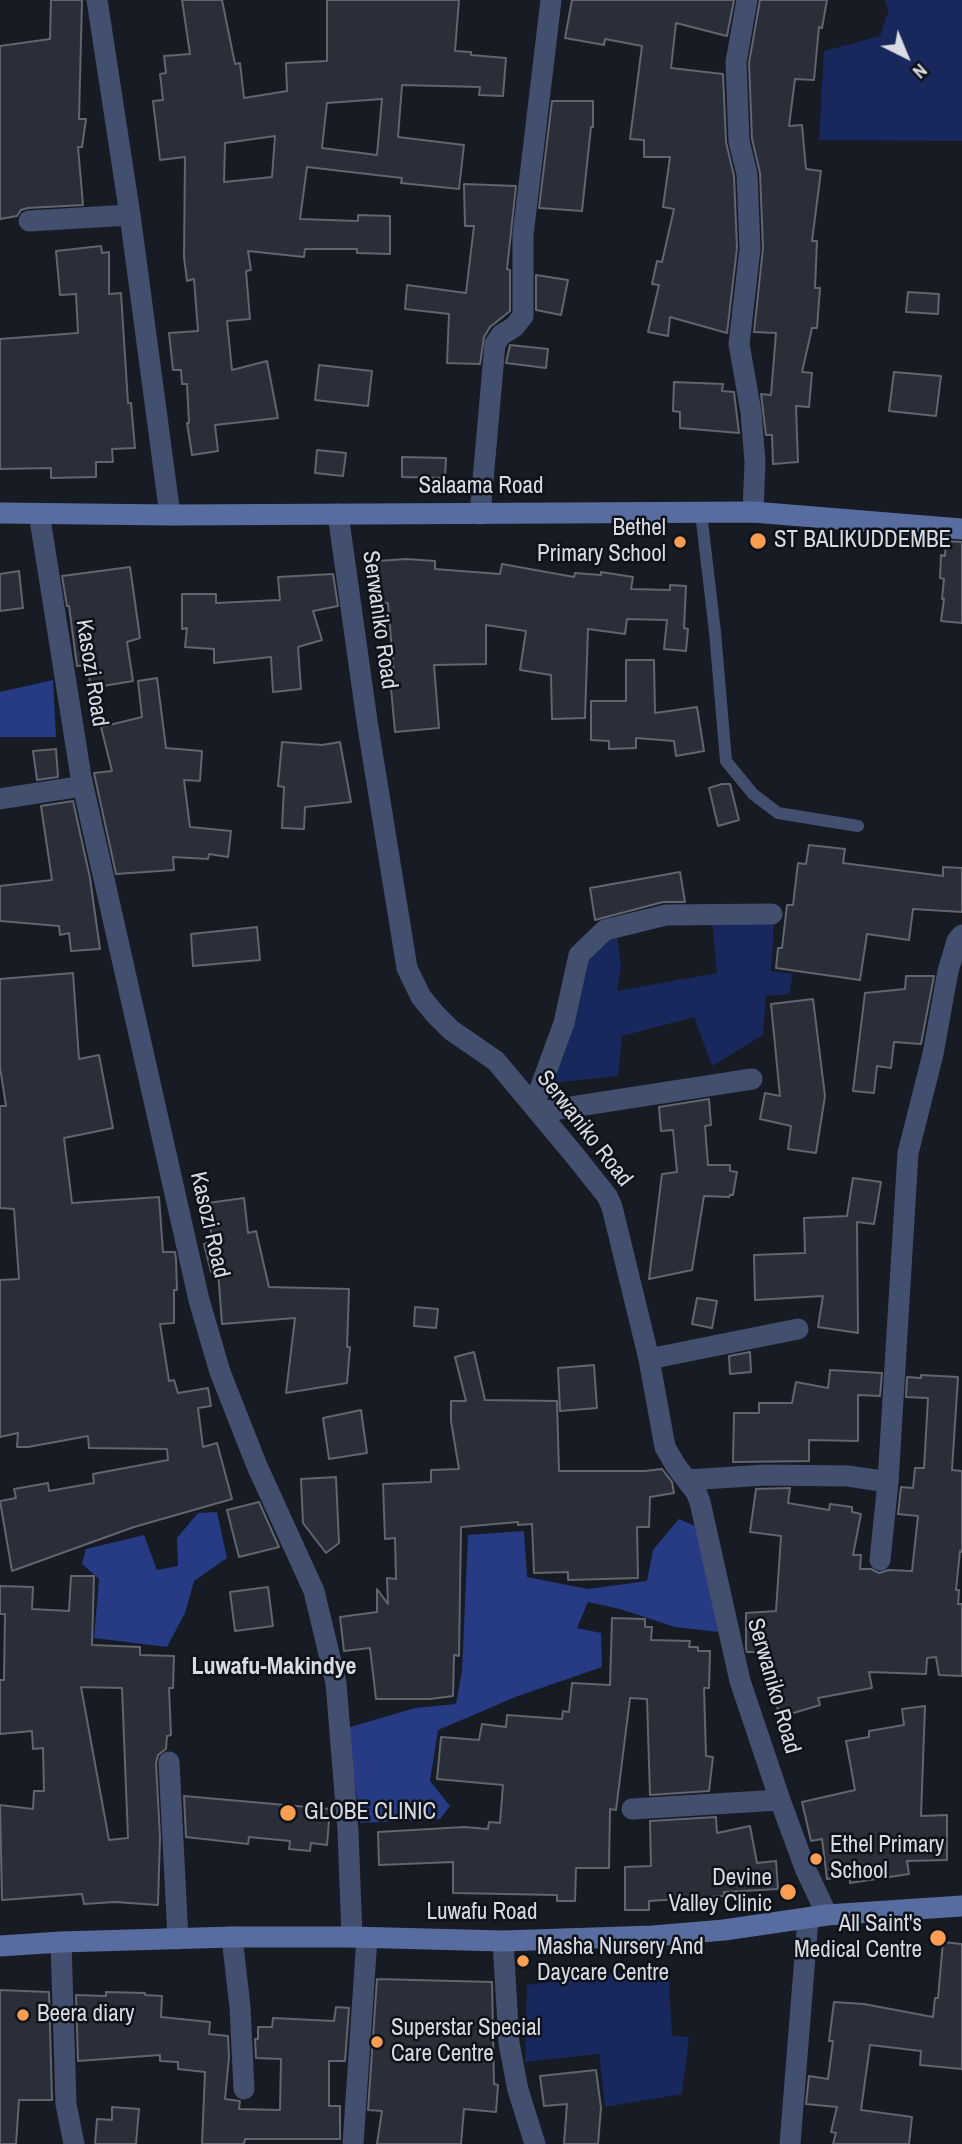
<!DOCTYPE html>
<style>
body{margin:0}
#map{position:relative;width:962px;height:2144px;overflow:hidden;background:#171b24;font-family:"Archivo Narrow",sans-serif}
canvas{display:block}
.north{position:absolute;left:871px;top:21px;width:70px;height:70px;-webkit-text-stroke:5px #0e121b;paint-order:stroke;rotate:137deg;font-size:19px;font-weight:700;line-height:28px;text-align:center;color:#d9dbe2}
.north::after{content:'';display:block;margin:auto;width:24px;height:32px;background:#d9dbe2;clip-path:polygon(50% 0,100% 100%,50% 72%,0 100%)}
</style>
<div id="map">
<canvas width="962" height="2144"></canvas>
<div class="north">N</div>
</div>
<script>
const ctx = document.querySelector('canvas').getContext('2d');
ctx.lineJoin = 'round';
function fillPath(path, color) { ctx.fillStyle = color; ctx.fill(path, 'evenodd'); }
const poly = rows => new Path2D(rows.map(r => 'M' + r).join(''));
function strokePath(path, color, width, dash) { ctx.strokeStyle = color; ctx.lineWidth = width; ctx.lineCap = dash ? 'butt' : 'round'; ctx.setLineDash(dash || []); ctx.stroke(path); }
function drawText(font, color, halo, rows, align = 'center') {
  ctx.font = font + ' "Archivo Narrow",sans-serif'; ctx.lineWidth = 5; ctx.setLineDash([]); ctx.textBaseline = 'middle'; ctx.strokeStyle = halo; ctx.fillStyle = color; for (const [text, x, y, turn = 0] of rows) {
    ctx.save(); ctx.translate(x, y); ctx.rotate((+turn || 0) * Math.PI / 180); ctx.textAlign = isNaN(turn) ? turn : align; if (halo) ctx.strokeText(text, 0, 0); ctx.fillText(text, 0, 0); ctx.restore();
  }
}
fillPath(poly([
 [884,0,962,0,962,141,819,140,824,51,880,36,889,9],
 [712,921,774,924,771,971,793,974,789,994,766,996,763,1035,712,1066,694,1017,622,1036,618,1076,552,1083,583,957,604,937,617,936,621,967,617,991,717,973],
 [668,1967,672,2036,689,2037,682,2094,605,2107,599,2054,525,2062,527,1985]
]), '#19285c');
fillPath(poly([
 [53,680,56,737,0,737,0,692],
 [217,1512,227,1558,194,1581,185,1613,167,1647,94,1638,99,1579,82,1564,86,1549,144,1535,157,1570,178,1566,177,1538,198,1513],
 [679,1519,695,1526,719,1632,675,1627,620,1609,588,1602,577,1628,601,1633,602,1667,518,1696,438,1730,430,1781,450,1806,440,1819,360,1823,347,1728,415,1708,456,1704,462,1671,468,1535,524,1531,527,1577,588,1589,647,1581,653,1550]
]), '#263b83');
const building = poly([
 [51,0,82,0,79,119,86,119,82,147,78,147,83,205,28,208,21,210,17,216,0,219,0,46,50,39,51,0],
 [182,0,222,0,235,64,240,63,244,98,287,91,286,63,327,61,327,0,459,0,455,51,471,52,471,55,506,58,503,96,479,95,480,87,402,85,398,137,464,145,459,189,401,183,402,178,307,167,300,219,358,221,358,215,390,216,390,254,357,253,357,249,305,249,304,257,248,251,251,270,246,271,250,319,227,321,232,370,267,361,278,418,215,425,218,451,192,455,187,423,189,423,187,384,182,384,181,370,173,370,169,333,198,331,194,279,187,281,184,257,185,157,160,160,153,101,163,100,160,74,166,73,164,56,190,54,182,0],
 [382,99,377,155,322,148,327,103,382,99],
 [275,136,272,177,224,182,225,143,275,136],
 [572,0,734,0,727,36,676,23,671,68,723,74,726,142,734,176,737,248,727,333,670,317,668,336,648,332,659,285,652,284,657,261,662,262,674,209,663,207,670,157,644,157,644,140,630,139,642,46,605,39,604,45,565,38,572,0],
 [760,0,827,0,822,28,819,27,814,80,795,79,789,126,802,125,806,169,821,171,812,241,817,241,815,288,820,288,817,328,812,328,802,372,812,373,809,407,796,406,798,462,773,464,772,435,766,435,761,394,771,395,776,333,754,332,763,248,760,173,752,139,749,63,760,0],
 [552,101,593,101,593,127,591,127,582,211,539,208,552,101],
 [464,184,516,186,507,269,510,270,510,311,490,327,484,337,480,364,447,363,449,314,405,309,407,285,466,293,474,226,465,226,464,184],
 [101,246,102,253,109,252,109,294,121,293,128,403,131,403,135,448,112,449,113,462,96,462,96,477,51,478,51,468,0,469,0,339,78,333,76,294,60,295,56,251,101,246],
 [536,275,568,280,561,315,536,310,536,275],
 [908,292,939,294,938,314,906,312,908,292],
 [510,345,548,349,546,368,506,363,510,345],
 [319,365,372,371,368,406,315,400,319,365],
 [894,372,941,376,936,416,889,411,894,372],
 [674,382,723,384,722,391,734,392,739,433,680,428,680,412,673,411,674,382],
 [317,450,346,453,343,476,315,473,317,450],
 [402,457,446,458,445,478,402,477,402,457],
 [946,541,962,542,962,623,941,621,944,599,942,599,944,579,940,578,941,555,945,556,946,541],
 [406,559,435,561,435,569,500,574,502,564,574,577,575,573,601,575,601,572,633,577,631,589,670,590,670,585,686,586,684,628,688,629,686,651,664,649,667,620,627,619,625,634,588,629,585,718,552,719,551,675,520,670,526,631,486,625,486,664,434,665,439,728,395,732,390,677,394,676,388,603,379,604,378,561,406,559],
 [130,567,140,638,127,642,133,681,91,688,87,665,77,666,69,606,67,606,62,576,130,567],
 [19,571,23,608,0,611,0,574,19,571],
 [333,574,338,606,313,611,322,640,298,647,301,689,273,692,271,657,214,663,214,649,185,647,187,628,182,629,182,594,216,594,216,603,280,600,278,577,333,574],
 [626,660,654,660,655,713,697,707,704,751,676,756,674,741,636,738,636,748,609,749,609,741,591,740,591,701,626,701,626,660],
 [157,678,166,748,202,751,200,781,184,780,190,827,231,831,228,857,209,854,208,859,173,857,174,870,116,874,94,773,112,771,101,727,142,717,138,681,157,678],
 [282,742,322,745,340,742,351,802,305,807,304,829,282,828,284,787,278,786,282,742],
 [56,749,58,777,37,780,33,751,56,749],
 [722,784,730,784,739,820,718,826,709,788,722,784],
 [73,801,90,878,100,949,71,951,69,933,60,935,59,926,0,921,0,886,52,880,41,806,73,801],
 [809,845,845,849,843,863,943,876,943,867,962,868,962,912,913,909,909,940,867,934,860,980,776,968,778,948,782,948,787,905,793,905,798,863,806,864,809,845],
 [680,872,685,902,663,902,595,920,590,888,680,872],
 [257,927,260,960,193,966,191,934,257,927],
 [73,973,79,1059,99,1055,113,1128,64,1138,72,1203,159,1197,163,1252,175,1252,176,1259,177,1290,174,1290,174,1323,160,1324,169,1381,174,1380,178,1393,208,1388,211,1406,198,1408,203,1447,217,1443,232,1499,134,1527,12,1571,0,1501,16,1498,14,1489,48,1483,49,1491,94,1483,93,1474,168,1460,167,1449,89,1448,88,1436,28,1447,17,1447,18,1433,0,1437,0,1280,19,1279,14,1209,0,1208,0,1106,6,1106,0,1067,0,979,73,973],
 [906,976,934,976,921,1044,894,1042,891,1068,877,1066,874,1093,853,1091,865,993,905,989,906,976],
 [813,999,825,1096,816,1153,788,1149,791,1126,760,1119,765,1093,780,1096,771,1004,813,999],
 [709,1099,711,1125,705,1126,708,1165,730,1165,730,1171,737,1172,733,1195,730,1195,729,1197,704,1196,692,1270,649,1279,662,1174,677,1172,673,1130,661,1131,659,1107,709,1099],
 [853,1178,881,1182,874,1224,857,1222,858,1333,818,1327,823,1296,755,1300,754,1255,805,1253,804,1218,847,1216,853,1178],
 [244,1198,248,1233,256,1231,269,1287,349,1289,347,1347,350,1347,347,1383,286,1393,295,1318,222,1324,218,1270,211,1272,204,1244,212,1242,208,1203,244,1198],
 [697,1298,717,1301,712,1328,692,1324,697,1298],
 [415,1307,438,1309,436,1328,414,1326,415,1307],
 [474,1352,485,1400,557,1401,559,1471,645,1471,662,1469,672,1482,674,1493,650,1497,649,1527,637,1527,638,1578,568,1580,568,1572,534,1573,532,1524,518,1525,518,1522,461,1527,459,1656,454,1655,453,1696,430,1699,376,1699,370,1648,344,1651,340,1617,377,1612,377,1589,388,1604,387,1578,396,1579,395,1538,385,1539,383,1484,431,1482,431,1470,459,1469,451,1421,451,1401,466,1401,455,1357,474,1352],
 [750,1352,751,1372,730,1374,729,1356,750,1352],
 [594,1365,597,1408,560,1411,558,1368,594,1365],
 [830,1370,882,1373,880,1396,858,1395,858,1441,809,1440,809,1461,733,1462,734,1413,759,1413,759,1403,792,1403,796,1382,828,1388,830,1370],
 [921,1375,958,1377,952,1470,962,1471,962,1552,960,1551,956,1590,959,1590,958,1604,962,1604,962,1676,939,1675,936,1657,927,1658,926,1674,869,1672,872,1688,818,1698,820,1705,780,1717,762,1652,747,1652,746,1649,746,1613,776,1611,781,1536,750,1532,756,1489,790,1488,788,1503,829,1510,830,1504,852,1507,852,1512,861,1514,853,1555,861,1555,860,1569,871,1569,879,1573,888,1570,912,1571,918,1516,898,1514,901,1487,913,1488,915,1468,924,1468,928,1398,906,1397,907,1377,921,1378,921,1375],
 [361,1410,367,1453,329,1459,323,1418,361,1410],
 [336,1477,339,1543,326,1553,303,1523,301,1479,336,1477],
 [259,1502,279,1547,239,1557,227,1510,259,1502],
 [71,1576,94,1576,92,1645,140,1647,140,1655,174,1656,173,1688,169,1688,171,1735,167,1736,166,1749,158,1755,156,1763,160,1837,158,1905,115,1902,84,1904,82,1894,2,1900,0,1805,33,1809,34,1791,44,1791,43,1748,33,1749,32,1731,0,1734,0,1680,4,1680,5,1614,0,1614,0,1586,33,1587,32,1609,69,1611,71,1576],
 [81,1687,122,1688,128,1838,109,1840,81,1687],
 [268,1587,273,1626,235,1631,230,1592,268,1587],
 [612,1618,645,1619,645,1627,652,1627,651,1640,690,1641,689,1647,698,1647,698,1651,710,1651,709,1688,704,1688,706,1756,713,1757,709,1791,650,1795,647,1699,630,1698,616,1810,610,1809,609,1868,576,1868,575,1901,557,1901,557,1895,453,1893,453,1862,379,1865,378,1832,464,1827,488,1829,489,1822,500,1823,503,1785,437,1779,441,1737,479,1740,482,1724,506,1727,507,1715,562,1719,563,1711,569,1712,572,1683,610,1685,612,1618],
 [925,1706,921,1816,947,1815,947,1860,907,1861,909,1874,850,1883,849,1876,827,1879,822,1839,811,1841,802,1802,855,1790,846,1741,869,1737,869,1731,904,1725,902,1709,925,1706],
 [184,1796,330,1809,327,1845,311,1843,310,1851,289,1849,290,1841,249,1837,248,1844,186,1837,184,1796],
 [716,1817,717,1833,750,1826,757,1863,776,1861,778,1889,724,1892,724,1896,649,1901,649,1910,625,1910,625,1867,651,1866,650,1821,716,1817],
 [943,1942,962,1944,962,2069,920,2065,921,2051,870,2045,861,2110,912,2117,909,2144,833,2144,836,2133,831,2132,837,2107,806,2104,809,2076,828,2079,833,2041,829,2041,834,2002,864,2004,933,2017,935,1998,938,1998,943,1942],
 [377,1979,492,1982,494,2084,498,2085,496,2112,464,2109,461,2144,377,2144,382,2111,368,2110,377,1979],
 [0,1990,49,1992,52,2100,19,2100,16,2144,0,2144,0,1990],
 [106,1992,145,1993,145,1995,162,1996,161,2017,210,2022,209,2034,228,2036,229,2057,225,2099,240,2101,239,2109,280,2110,281,2059,256,2058,255,2039,258,2039,258,2027,272,2027,273,2018,334,2021,336,2007,349,2008,345,2061,329,2061,329,2106,340,2106,340,2139,245,2139,244,2144,202,2144,205,2072,178,2069,178,2062,160,2061,160,2055,78,2061,76,1995,106,1996,106,1992],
 [596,2070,601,2108,598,2144,564,2144,567,2104,544,2106,540,2076,596,2070],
 [112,2107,139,2109,136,2144,95,2144,97,2119,112,2120,112,2107]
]);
fillPath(building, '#2a2e38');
strokePath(building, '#606570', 2);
strokePath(poly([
 [701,513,715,632,726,761,753,794,778,813,858,826]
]), '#434f6f', 12);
strokePath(poly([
 [97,0,130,215,170,515],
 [747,0,736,62,739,141,747,174,750,249,739,344,751,412,755,462,753,512],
 [29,221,130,215],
 [39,513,81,777,199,1300,220,1372,257,1466,314,1591,336,1683,348,1831,352,1937],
 [338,514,367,721,407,968,421,997,435,1014,451,1030,496,1061,576,1157,607,1196,612,1207,649,1359,665,1447,676,1466,696,1492,700,1502,740,1681,780,1800,805,1868,827,1915],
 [480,514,495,344,501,335,514,327,523,316,523,235,551,0],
 [0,799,83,786],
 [534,1105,564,1023,579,955,605,930,666,915,772,914],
 [539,1112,752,1079],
 [649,1359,798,1329],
 [688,1480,765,1475,848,1476,888,1482,880,1560],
 [888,1482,908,1153,933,1054,948,971,957,941,962,935],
 [169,1762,178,1939],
 [632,1809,780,1800],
 [232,1937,240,2007,244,2089],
 [503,1941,509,2043,518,2090,535,2144],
 [61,1942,66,2104,74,2144],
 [353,2144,367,1938],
 [790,2144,808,1919]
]), '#434f6f', 21);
strokePath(poly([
 [0,513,170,515,753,512,962,529],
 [0,1946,61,1942,232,1937,352,1937,503,1941,653,1936,724,1930,827,1915,962,1906]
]), '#596c9f', 21);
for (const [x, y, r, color] of [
 [758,541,9,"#fb9e51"],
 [680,542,7,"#fb9e51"],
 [288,1813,9,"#fb9e51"],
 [816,1859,7,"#fb9e51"],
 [788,1892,9,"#fb9e51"],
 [938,1938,9,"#fb9e51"],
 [523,1961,7,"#fb9e51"],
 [23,2015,7,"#fb9e51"],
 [377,2042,7,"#fb9e51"]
]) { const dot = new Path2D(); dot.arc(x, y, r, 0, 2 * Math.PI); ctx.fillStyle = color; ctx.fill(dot); strokePath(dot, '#0e121b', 2.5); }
drawText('23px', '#d9dbe2', '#0e121b', [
 ["Salaama Road",481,487],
 ["Serwaniko Road",379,620,82],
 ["Kasozi Road",91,673,81],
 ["Serwaniko Road",584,1129,52],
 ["Kasozi Road",209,1225,77],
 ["Serwaniko Road",773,1686,74],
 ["Luwafu Road",482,1913]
]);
drawText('23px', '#d9dbe2', '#0e121b', [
 ["Bethel",666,529,"right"],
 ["Primary School",666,555,"right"],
 ["ST BALIKUDDEMBE",774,541],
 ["GLOBE CLINIC",304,1813],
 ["Ethel Primary",830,1846],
 ["School",830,1872],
 ["Devine",772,1879,"right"],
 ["Valley Clinic",772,1905,"right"],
 ["All Saint's",922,1925,"right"],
 ["Medical Centre",922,1951,"right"],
 ["Masha Nursery And",537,1948],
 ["Daycare Centre",537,1974],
 ["Beera diary",37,2015],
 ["Superstar Special",391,2029],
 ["Care Centre",391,2055]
], 'left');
drawText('bold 24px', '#d9dbe2', '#0e121b', [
 ["Luwafu-Makindye",274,1668]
]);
</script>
